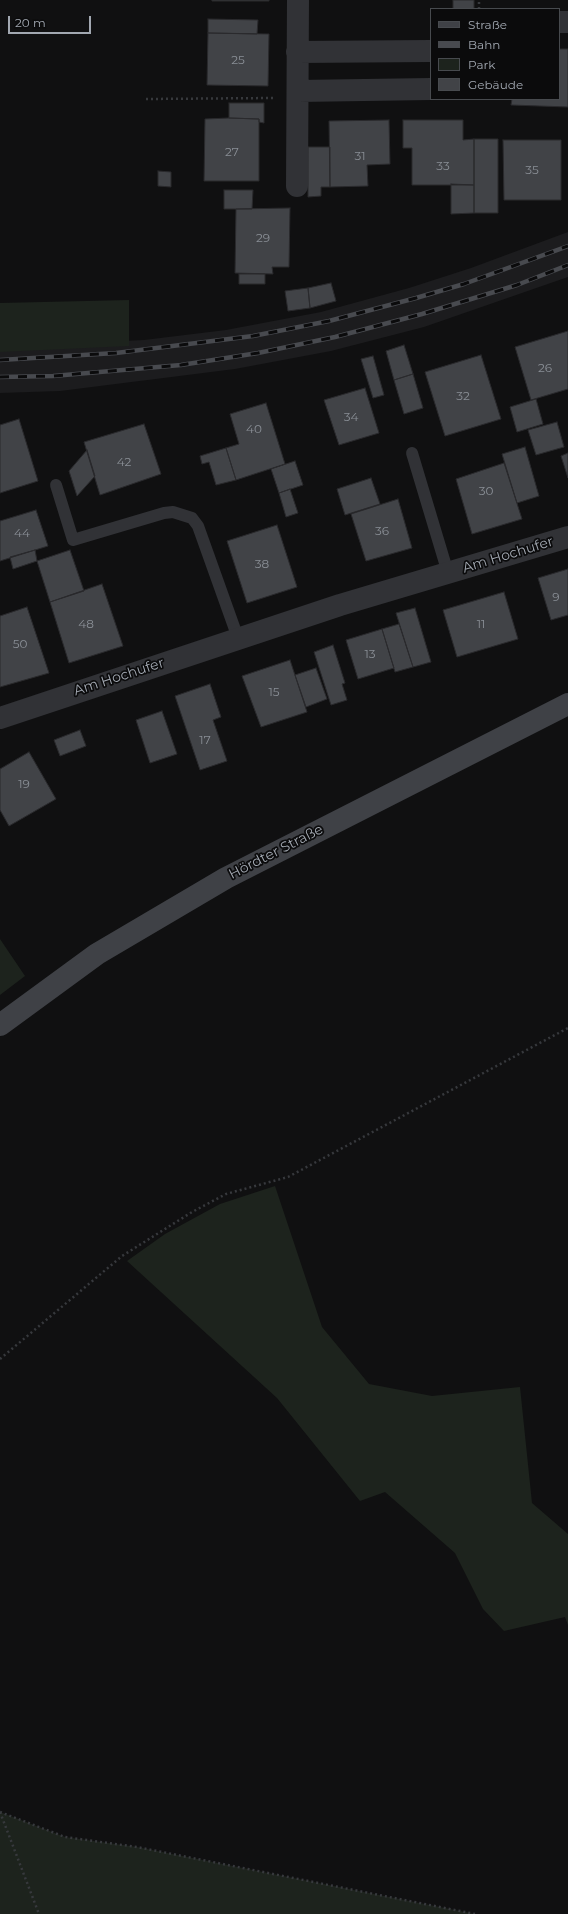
<!DOCTYPE html>
<meta charset="utf-8">
<style>
body{margin:0}
#map{position:relative;width:568px;height:1914px;overflow:hidden;background:#101011;font-family:Montserrat,sans-serif}
canvas{display:block}
.legend{position:absolute;left:430px;top:8px;width:130px;height:92px;box-sizing:border-box;background:#0b0b0c;border:1px solid #474a4e;margin:0;padding:5px 7px;list-style:none;font-size:12px;color:#a2a8b1}
.legend li{display:flex;align-items:center;gap:8px;height:20px}
.legend b{width:20px;border:1px solid #474a4e}
.scale{position:absolute;left:8px;top:16px;width:83px;height:18px;box-sizing:border-box;border:2px solid #a2a8b1;border-top:0;padding-left:5px;font-size:12px;line-height:14px;white-space:nowrap;color:#a2a8b1;-webkit-text-stroke:3px #0b0b0c;paint-order:stroke}
</style>
<div id="map">
<canvas width="568" height="1914"></canvas>
<ul class="legend">
<li><b style="height:5px;background:#3f4146"></b>Straße</li>
<li><b style="height:5px;background:#484a4f"></b>Bahn</li>
<li><b style="height:11px;background:#1d231d"></b>Park</li>
<li><b style="height:11px;background:#414347"></b>Gebäude</li>
</ul>
<div class="scale">20 m</div>
</div>
<script>
const ctx = document.querySelector('canvas').getContext('2d');
ctx.lineJoin = 'round';
function fillPath(path, color) { ctx.fillStyle = color; ctx.fill(path, 'evenodd'); }
const poly = rows => new Path2D(rows.map(r => 'M' + r).join(''));
function strokePath(path, color, width, dash) { ctx.strokeStyle = color; ctx.lineWidth = width; ctx.lineCap = dash ? 'butt' : 'round'; ctx.setLineDash(dash || []); ctx.stroke(path); }
function drawText(font, color, halo, rows, align = 'center') {
  ctx.font = font + ' Montserrat,sans-serif'; ctx.lineWidth = 3.5; ctx.setLineDash([]); ctx.textBaseline = 'middle'; ctx.strokeStyle = halo; ctx.fillStyle = color; for (const [text, x, y, turn = 0] of rows) {
    ctx.save(); ctx.translate(x, y); ctx.rotate((+turn || 0) * Math.PI / 180); ctx.textAlign = isNaN(turn) ? turn : align; if (halo) ctx.strokeText(text, 0, 0); ctx.fillText(text, 0, 0); ctx.restore();
  }
}
fillPath(poly([
 [568,232,568,277,424,327,331,351,235,369,60,391,0,393,0,347,144,340,226,330,321,312,409,288,471,268]
]), '#1c1c1e');
fillPath(poly([
 [129,300,129,346,0,352,0,303],
 [0,939,25,976,0,995],
 [275,1186,322,1327,369,1384,432,1396,520,1387,532,1503,568,1534,568,1625,565,1617,504,1631,483,1609,455,1553,385,1492,360,1501,277,1398,127,1261,165,1234,220,1204],
 [0,1812,65,1837,137,1847,475,1914,0,1914]
]), '#1d231d');
const building = poly([
 [212,0,269,0,269,1,212,1,212,0],
 [453,0,474,0,474,9,453,9,453,0],
 [208,19,258,20,257,34,208,33,208,19],
 [208,33,269,34,268,86,207,85,208,33],
 [559,49,568,49,568,107,511,105,512,99,559,99,559,49],
 [229,103,264,103,264,123,259,122,259,119,229,118,229,103],
 [229,118,259,119,259,181,204,181,205,119,229,118],
 [389,120,390,164,367,165,368,186,330,187,329,121,389,120],
 [403,120,463,120,463,140,474,139,474,185,412,185,412,148,403,148,403,120],
 [474,139,498,139,498,213,474,213,474,139],
 [503,140,561,140,561,200,504,200,503,140],
 [308,147,330,147,330,187,321,187,321,196,308,197,308,147],
 [158,171,171,172,171,187,158,186,158,171],
 [451,184,474,185,474,213,451,214,451,184],
 [224,190,253,190,252,209,224,209,224,190],
 [290,208,289,267,272,267,273,274,235,273,236,209,290,208],
 [239,274,265,274,265,284,239,284,239,274],
 [331,283,336,301,310,308,308,288,331,283],
 [308,288,310,308,288,311,285,291,308,288],
 [568,331,568,389,531,400,515,347,568,331],
 [404,345,413,374,394,380,386,351,404,345],
 [481,355,501,419,445,436,425,372,481,355],
 [373,356,384,395,373,398,361,359,373,356],
 [413,374,423,408,404,414,394,380,413,374],
 [365,388,379,433,339,445,324,400,365,388],
 [536,399,543,424,517,432,510,407,536,399],
 [266,403,285,464,236,480,226,448,239,444,230,414,266,403],
 [19,419,38,481,0,493,0,425,19,419],
 [557,422,564,447,536,455,528,430,557,422],
 [144,424,161,474,100,495,84,442,144,424],
 [525,447,539,496,517,503,502,454,525,447],
 [226,448,236,480,216,485,209,462,202,464,200,456,226,448],
 [87,450,95,476,77,496,69,471,87,450],
 [568,453,568,478,561,456,568,453],
 [295,461,303,485,279,493,271,469,295,461],
 [504,463,522,519,472,534,456,479,504,463],
 [371,478,380,504,345,515,337,489,371,478],
 [290,489,298,513,286,517,279,493,290,489],
 [398,499,412,548,366,561,351,514,398,499],
 [36,510,48,546,0,561,0,521,36,510],
 [277,525,297,587,247,603,227,541,277,525],
 [35,550,37,561,13,569,10,557,35,550],
 [70,550,84,591,50,602,37,561,70,550],
 [568,569,568,615,551,620,538,578,568,569],
 [102,584,123,646,69,663,50,602,102,584],
 [504,592,518,639,457,657,443,610,504,592],
 [27,607,49,673,0,687,0,616,27,607],
 [415,608,431,662,413,667,396,613,415,608],
 [399,624,413,667,395,672,382,629,399,624],
 [382,629,394,668,358,679,346,640,382,629],
 [333,645,345,683,342,684,347,700,331,705,314,652,333,645],
 [290,660,307,712,261,727,242,676,290,660],
 [316,668,327,699,306,707,295,675,316,668],
 [210,684,221,717,213,720,227,761,200,770,175,696,210,684],
 [162,711,177,754,150,763,136,720,162,711],
 [80,730,86,746,60,756,54,740,80,730],
 [29,752,56,799,9,826,0,810,0,769,29,752]
]);
fillPath(building, '#414347');
strokePath(building, '#2a2a2d', 1);
strokePath(poly([
 [479,9,479,0],
 [146,99,273,98],
 [0,1359,122,1256,192,1212,226,1194,288,1177,568,1028],
 [0,1812,65,1837,137,1847,475,1914],
 [0,1812,39,1914]
]), '#37393d', 2.5, [2, 3]);
strokePath(poly([
 [412,453,448,573],
 [56,485,73,540,164,513,173,512,192,518,198,526,238,638]
]), '#313236', 12);
strokePath(poly([
 [559,22,568,22],
 [297,52,431,51],
 [298,91,431,89],
 [297,186,298,0],
 [0,718,340,605,568,537]
]), '#313236', 22);
strokePath(poly([
 [0,1025,97,954,226,878,568,704]
]), '#3f4146', 22);
const rail = poly([
 [0,360,116,353,253,336,329,321,416,298,464,284,568,246],
 [0,377,53,376,181,365,258,353,335,337,422,314,517,285,568,265]
]);
strokePath(rail, '#484a4f', 4.5);
strokePath(rail, '#0b0b0c', 3, [9]);
drawText('12px', '#8a8f96', null, [
 ["25",238,60],
 ["27",232,152],
 ["31",360,156],
 ["33",443,166],
 ["35",532,170],
 ["29",263,238],
 ["26",545,368],
 ["32",463,396],
 ["34",351,417],
 ["40",254,429],
 ["42",124,462],
 ["30",486,491],
 ["36",382,531],
 ["44",22,533],
 ["38",262,564],
 ["9",556,597],
 ["48",86,624],
 ["11",481,624],
 ["50",20,644],
 ["13",370,654],
 ["15",274,692],
 ["17",205,740],
 ["19",24,784]
]);
drawText('14px', '#a2a8b1', '#0b0b0c', [
 ["Am Hochufer",508,555,-17],
 ["Am Hochufer",119,677,-18],
 ["Hördter Straße",276,852,-27]
]);
</script>
